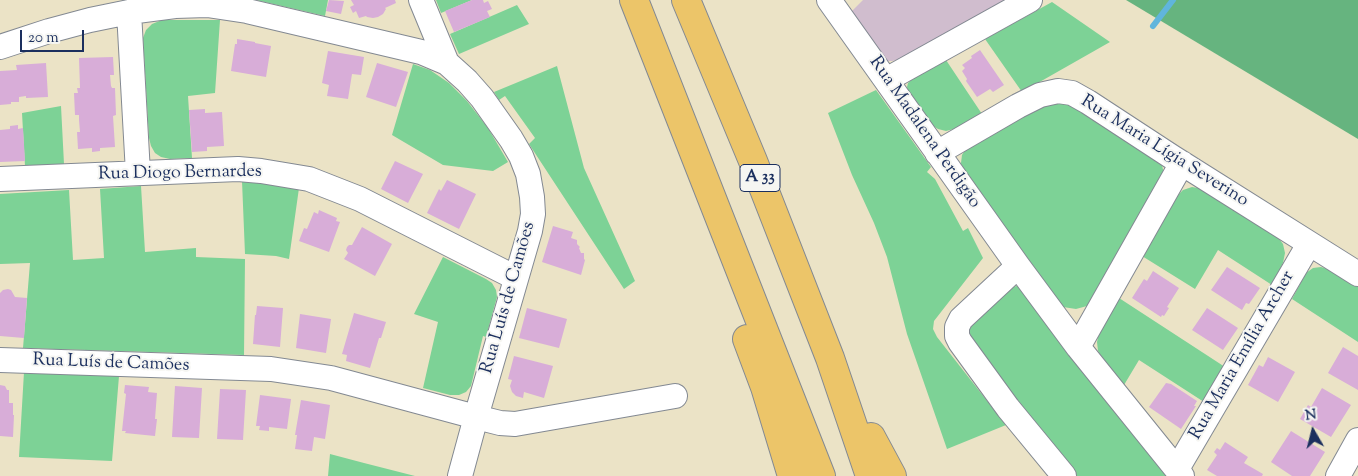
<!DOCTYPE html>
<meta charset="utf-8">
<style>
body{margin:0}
#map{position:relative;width:1358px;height:476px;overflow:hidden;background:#ebe3c6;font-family:"Sorts Mill Goudy",serif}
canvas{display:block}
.north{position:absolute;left:1288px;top:406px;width:50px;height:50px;-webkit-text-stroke:4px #f6f6f2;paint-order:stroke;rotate:352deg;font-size:14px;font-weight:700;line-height:20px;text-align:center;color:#1b2f5e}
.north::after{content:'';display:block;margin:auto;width:18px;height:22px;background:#1b2f5e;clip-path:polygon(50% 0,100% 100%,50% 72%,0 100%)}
.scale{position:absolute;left:20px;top:30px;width:64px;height:22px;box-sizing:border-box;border:2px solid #1b2f5e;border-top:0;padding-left:6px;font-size:15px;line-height:18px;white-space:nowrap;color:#1b2f5e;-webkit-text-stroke:4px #f6f6f2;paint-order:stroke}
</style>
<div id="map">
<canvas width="1358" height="476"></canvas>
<div class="north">N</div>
<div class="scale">20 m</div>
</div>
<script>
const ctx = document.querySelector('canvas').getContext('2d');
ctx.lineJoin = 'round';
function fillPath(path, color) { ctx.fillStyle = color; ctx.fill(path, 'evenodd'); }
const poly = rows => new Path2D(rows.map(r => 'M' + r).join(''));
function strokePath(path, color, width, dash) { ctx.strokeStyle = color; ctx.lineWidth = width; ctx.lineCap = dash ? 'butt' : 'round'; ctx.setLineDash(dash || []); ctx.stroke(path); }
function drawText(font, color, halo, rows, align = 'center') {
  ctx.font = font + ' "Sorts Mill Goudy",serif'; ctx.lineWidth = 4; ctx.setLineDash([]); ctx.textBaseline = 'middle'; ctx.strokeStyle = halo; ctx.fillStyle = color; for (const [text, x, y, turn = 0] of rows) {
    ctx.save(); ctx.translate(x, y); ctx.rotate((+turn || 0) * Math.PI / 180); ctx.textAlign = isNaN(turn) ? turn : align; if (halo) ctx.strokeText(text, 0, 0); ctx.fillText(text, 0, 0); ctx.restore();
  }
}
fillPath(poly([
 [863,0,1009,0,897,60,892,61,887,61,884,58,852,11]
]), '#d0bdce');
fillPath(poly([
 [256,0,328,0,325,16],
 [436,0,472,0,441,13],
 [1052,2,1110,42,1022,92,985,39],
 [517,5,529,24,459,54,450,34],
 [162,20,220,20,215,93,188,96,192,158,170,159,161,157,155,153,151,146,149,138,143,38,146,30,152,24],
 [946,60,982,114,954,129,946,131,938,129,930,124,908,91,907,87,908,83,911,80],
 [413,64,430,70,449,83,467,101,488,128,508,162,493,171,443,165,392,135],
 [557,66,584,168,635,281,624,289,529,144,535,138,505,96,499,100,494,92],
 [876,90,931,167,927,172,935,179,963,231,968,228,983,258,934,321,933,329,937,337,1006,425,947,449,907,334,887,257,874,223,852,175,828,113],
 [1064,101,1157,156,1162,165,1164,174,1095,298,1087,306,1076,309,1063,307,962,172,961,163,962,155,967,147,1043,104],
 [61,106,64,164,25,166,22,113],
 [242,181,264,181,299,188,289,259,276,256,245,254],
 [141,186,145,252,196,248,196,257,245,259,244,355,23,348,30,263,0,264,0,194,69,190,73,260,104,258,100,189],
 [1192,187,1203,189,1277,236,1283,244,1285,253,1283,263,1272,285,1218,250,1195,289,1142,256,1175,198,1183,190],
 [443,257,486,279,492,283,496,290,497,297,486,337,483,336,471,386,466,392,459,395,450,395,423,388,438,322,414,314],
 [1321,267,1330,270,1358,287,1358,342,1292,299,1306,273,1313,268],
 [1017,286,1021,288,1171,476,1077,476,969,339,968,326,1012,287],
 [1119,298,1225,367,1204,402,1139,360,1124,385,1102,358,1098,351,1097,342,1099,333],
 [24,372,119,376,112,461,19,457],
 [330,454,364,463,415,476,328,476]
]), '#7dd296');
fillPath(poly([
 [1126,0,1358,0,1358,139]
]), '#66b47f');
strokePath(poly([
 [1153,26,1173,0]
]), '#60b5dc', 6);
fillPath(poly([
 [329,0,344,1,341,14,326,11],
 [351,0,395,0,396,3,385,8,386,9,383,14,378,17,373,18,367,17,366,16,359,18,356,11,353,13,350,7,354,5],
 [472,0,483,0,484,3,488,1,492,9,487,11,490,17,454,32,445,11],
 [237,39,255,42,255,43,271,46,266,77,231,71,235,44,237,44],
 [980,50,1004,85,993,92,990,89,977,97,966,81,967,79,962,71,965,68,962,65,972,58,971,56],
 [328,51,364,57,361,75,352,74,348,99,327,96,329,85,322,83],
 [113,57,114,75,110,75,111,86,112,88,115,88,116,115,113,116,115,147,100,148,100,151,92,152,92,148,78,149,77,132,80,132,79,120,79,115,75,115,74,93,78,93,77,88,80,88,79,58],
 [46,63,48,97,26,98,26,96,19,97,19,102,11,102,11,104,0,105,0,71,17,70,16,65],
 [377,63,408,72,396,107,366,97],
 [205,109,205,113,222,112,224,146,207,147,207,151,192,152,189,110],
 [18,125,18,129,23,128,25,161,0,162,0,130,10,129,10,126],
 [395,161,423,174,408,203,381,189],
 [447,180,476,194,459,229,427,213,439,189,441,191],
 [319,210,337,218,336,221,340,222,329,252,299,241,304,228,307,229,314,212,318,214],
 [553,226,573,232,571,238,577,240,577,244,580,247,579,248,581,253,584,253,584,259,585,260,581,275,542,262],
 [362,227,392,244,375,276,344,259,348,253,346,250,347,247,349,245,352,245],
 [1227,267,1260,288,1249,304,1246,303,1242,310,1211,290],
 [1153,271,1179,288,1167,307,1169,308,1164,316,1162,315,1161,317,1132,298,1144,279,1147,281],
 [8,289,11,290,15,297,27,298,24,338,0,336,0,293,3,290],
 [257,306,283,308,280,347,253,344,255,315,256,315],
 [527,308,567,319,559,348,519,338],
 [1207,308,1238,328,1223,350,1192,330],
 [354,313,386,322,381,338,379,338,370,368,346,361,347,355,342,354],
 [300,314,331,319,326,353,296,348],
 [1343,347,1358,356,1358,390,1328,373],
 [514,356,553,366,544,398,524,392,523,398,516,396,512,392,510,386,512,380,508,379],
 [1268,357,1295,372,1278,402,1248,385,1259,365,1263,367],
 [1166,383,1171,384,1197,401,1194,406,1196,406,1181,429,1149,407],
 [0,385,5,386,7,390,9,390,9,403,13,403,13,415,14,415,13,437,0,436],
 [125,385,149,387,148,392,157,393,155,419,157,419,155,436,125,433,126,431,122,431,126,394,124,393],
 [175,386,202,388,199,438,172,437],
 [1322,388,1351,405,1331,437,1300,419,1308,405,1311,407],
 [220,389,246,390,243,440,217,439],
 [260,395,291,399,287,429,269,427,269,431,259,430,260,426,256,426],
 [301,400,330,405,325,439,314,437,312,451,295,449,297,435,295,435],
 [1291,431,1325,452,1310,476,1292,476,1271,462],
 [1225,442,1248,457,1244,463,1263,474,1262,476,1217,476,1207,470,1217,455,1214,452,1217,448,1220,450]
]), '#d8add8');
const street = poly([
 [421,0,447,63],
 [829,0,1018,266,1078,347,1182,476],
 [129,12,138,173],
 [0,47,49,31,90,20,129,12,175,6,207,5,247,11,421,52,447,63,467,81,482,98,511,139,521,156,528,174,532,197,533,214,530,231,476,417,460,476],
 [886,80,1030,0],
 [937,153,1018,106,1040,95,1058,91,1072,93,1088,102,1172,157,1358,274],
 [0,179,238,169,261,171,309,179,360,199,516,278],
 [1018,266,961,319,957,327,957,336,960,342,1008,408,1064,476],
 [1078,347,1182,163],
 [0,360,271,369,331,378,476,417,500,423,515,424,675,396],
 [1177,469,1309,244],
 [1338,476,1358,440]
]);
const highway = poly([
 [634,0,821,476],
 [686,0,753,161,830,358,870,476],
 [747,339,765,387,792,476],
 [871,437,892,476]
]);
strokePath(street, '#838992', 26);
strokePath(highway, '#838992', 30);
strokePath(street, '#fff', 24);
strokePath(highway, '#ecc569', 28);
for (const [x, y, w] of [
 [760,178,40]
]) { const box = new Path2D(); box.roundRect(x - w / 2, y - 13.5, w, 27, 4); ctx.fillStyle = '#f6f6f2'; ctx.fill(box); strokePath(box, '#1b2f5e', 1); }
drawText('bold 16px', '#1b2f5e', null, [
 ["A 33",760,178]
]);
drawText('18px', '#1b2f5e', '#f6f6f2', [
 ["Rua Madalena Perdigão",924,133,55],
 ["Rua Maria Lígia Severino",1164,152,32],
 ["Rua Diogo Bernardes",180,174,-1],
 ["Rua Luís de Camões",509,298,-74],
 ["Rua Maria Emília Archer",1243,356,-60],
 ["Rua Luís de Camões",111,364,2]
]);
</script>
